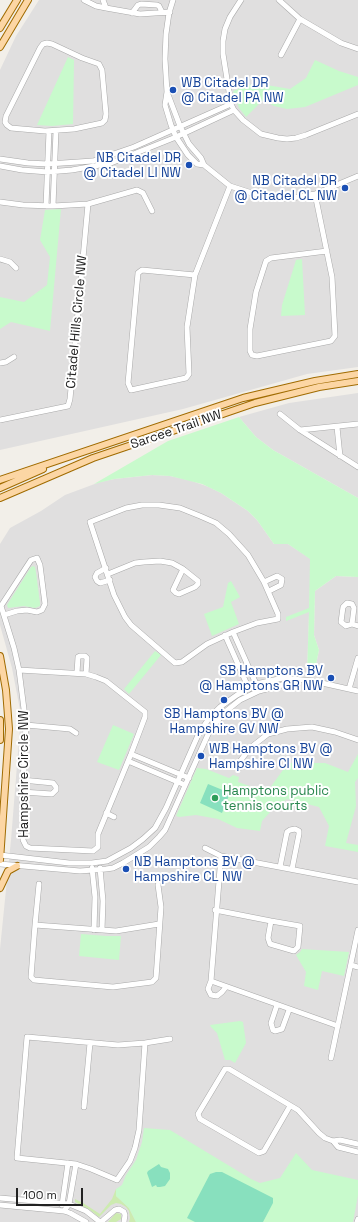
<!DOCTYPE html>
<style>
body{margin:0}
#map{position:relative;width:358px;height:1222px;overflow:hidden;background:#f2efe9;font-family:"Space Grotesk",sans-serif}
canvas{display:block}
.scale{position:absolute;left:16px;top:1188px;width:67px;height:18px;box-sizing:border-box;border:2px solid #222;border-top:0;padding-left:5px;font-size:12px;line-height:14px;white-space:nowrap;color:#222;-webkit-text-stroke:3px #fff;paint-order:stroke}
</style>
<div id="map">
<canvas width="358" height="1222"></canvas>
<div class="scale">100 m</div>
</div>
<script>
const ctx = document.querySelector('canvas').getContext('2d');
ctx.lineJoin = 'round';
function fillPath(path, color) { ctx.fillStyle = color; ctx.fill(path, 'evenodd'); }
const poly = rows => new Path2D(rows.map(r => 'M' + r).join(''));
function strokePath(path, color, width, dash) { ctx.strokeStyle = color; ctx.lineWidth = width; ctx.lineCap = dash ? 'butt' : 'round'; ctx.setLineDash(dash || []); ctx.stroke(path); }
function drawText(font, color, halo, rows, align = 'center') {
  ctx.font = font + ' "Space Grotesk",sans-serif'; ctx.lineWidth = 4; ctx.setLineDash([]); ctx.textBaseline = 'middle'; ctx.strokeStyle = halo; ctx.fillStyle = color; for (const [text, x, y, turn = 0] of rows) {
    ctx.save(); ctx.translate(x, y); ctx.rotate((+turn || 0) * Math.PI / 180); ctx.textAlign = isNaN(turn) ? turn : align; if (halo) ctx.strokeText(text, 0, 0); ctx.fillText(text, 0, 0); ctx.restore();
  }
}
fillPath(poly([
 [39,0,358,0,358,367,307,374,183,409,0,450,0,70,16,36],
 [358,393,358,498,273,450,256,437,239,417,289,403],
 [152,475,170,476,189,480,209,487,221,493,248,511,257,520,274,544,288,544,311,559,307,673,314,674,319,650,314,635,315,591,336,576,358,577,358,1222,0,1222,0,949,11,840,21,715,12,668,0,625,0,544,10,528,41,511,65,495,100,482,114,479]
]), '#e0dfdf');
fillPath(poly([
 [116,1189,116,1196,129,1208,136,1222,129,1222,130,1218,129,1211,126,1207,121,1204,116,1203,111,1205,99,1217,90,1210,75,1202,75,1199,83,1203,100,1214,112,1199],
 [116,1213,121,1214,121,1219,116,1222,108,1222]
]), '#cdebb0');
fillPath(poly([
 [68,57,74,60,73,124,52,126,37,125],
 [315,60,339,71,358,77,358,85,305,107,287,109,274,106,263,100,246,117,239,108,233,91,255,83,290,89,306,78],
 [61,209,50,331,11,322,0,329,0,297,24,302,47,285,50,257,40,240,45,210],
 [302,259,305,315,281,316,282,305,296,260],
 [239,417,256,437,273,450,358,498,358,577,336,576,315,591,314,635,319,650,314,674,307,673,309,612,286,621,286,617,309,608,310,559,288,544,274,544,257,520,248,511,221,493,202,484,170,476,152,475,114,479,94,484,168,441],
 [33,566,35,567,36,572,40,603,40,606,35,608,24,606,8,608,7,605,31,567],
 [231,581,240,597,231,602,239,624,212,636,204,614,223,607,228,583],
 [155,651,161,655,129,694,124,689],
 [113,725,134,734,119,770,97,762],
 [358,754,358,778,355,782,356,806,346,843,358,845,358,852,325,846,329,826,319,807,287,799,273,809,262,821,260,831,237,828,218,819,196,815,179,817,176,816,197,768,206,769,229,778,233,775,239,777,238,782,267,792,288,763,325,763,348,772],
 [81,934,106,936,121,936,119,960,79,956],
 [302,949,349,952,344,976,322,971,318,990,304,986,306,972,296,955,300,952],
 [240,1021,243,1022,246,1043,235,1063,230,1060,225,1060,217,1033,211,1027,210,1025],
 [144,1128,170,1130,251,1179,260,1183,280,1178,296,1153,312,1170,358,1180,358,1195,353,1222,136,1222,129,1208,116,1196,116,1189,122,1185,126,1175,136,1160,142,1142]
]), '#c8facc');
fillPath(poly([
 [208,784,230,793,222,813,200,803],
 [159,1164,161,1167,168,1169,170,1173,170,1179,165,1186,160,1187,157,1187,156,1185,152,1187,147,1173,148,1171],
 [216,1172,222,1172,273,1198,273,1203,263,1222,195,1222,187,1218,210,1174]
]), '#88e0be');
const minor = poly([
 [84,0,96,6,106,8,103,0],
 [173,0,169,13,166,34,165,59,167,92,165,105,171,125,176,137,188,155,197,164,204,165,230,186,258,195,286,199,315,194,358,176],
 [241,0,230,17,225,29,223,41,223,54,231,104,234,110,243,120,261,134,278,138,287,139,296,138,306,135,358,114],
 [279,0,300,19,341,43,358,49],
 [106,8,140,14,170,12],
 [132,13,138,5,141,4,157,5,159,6,162,12],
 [47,43,52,44,82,58,99,64,102,70,106,114,105,120,102,123,74,129,45,131,11,128,7,125,5,122,6,116,40,48,43,44,47,43],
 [281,55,300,19],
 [167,92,180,126,189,144,201,158,204,165],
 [0,159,28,163,48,164,93,161,134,147,231,104],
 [0,166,22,170,48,172,72,170,111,163,176,137,234,110],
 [315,194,332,277,335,336,331,341,257,356,252,355,250,351,250,329,256,292,266,261,271,258,327,251],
 [0,202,23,205,53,206,88,204,70,399,68,406,0,420],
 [88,204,137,190,143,193,152,211],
 [46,206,49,131],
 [53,206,56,131],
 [0,259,10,262,16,268],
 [195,275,142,270,138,273,128,383,131,390,186,378,189,374,187,327,195,275,230,186],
 [0,363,6,362,14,357],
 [280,414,300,430,358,467],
 [337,427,340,456],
 [300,430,358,424],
 [142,505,159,505,180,508,200,516,216,523,229,534,248,555,264,582,278,614,278,619,257,623,233,632,207,644,182,662,175,663,131,625,125,617,114,595,90,522,126,508,142,505],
 [106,568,97,573,95,577,97,581,100,583,110,580],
 [108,574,135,563,144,562,160,561,172,563,183,569,198,581,198,584,195,587,179,594,176,593,173,590,183,569],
 [264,582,277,576,282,579,281,585,269,591],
 [4,615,17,611,27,610,37,612,42,610,45,604,40,565,37,558,31,560,1,606,14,648,19,670,26,725,22,801,24,820,23,840,26,846,30,848,93,851,98,847,98,834,131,754,145,717,145,712,106,681,96,677,86,674,19,670],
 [352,624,354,608,352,604,347,603,343,607,341,622,346,626,352,624,358,626],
 [233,632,257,686],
 [225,635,249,689],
 [77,673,78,657,80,656,85,656,87,658,86,674],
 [349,689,358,658],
 [26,725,70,729,76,733],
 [131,754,189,778],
 [128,761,185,785],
 [239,768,241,760,250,748,268,734,287,729,312,727,335,732,358,740],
 [22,780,53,783,56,787,56,790,52,794,22,792],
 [106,813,114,817],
 [205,848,221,856,358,882],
 [0,855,69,863,92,863,107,861,131,848,143,839,155,828,166,808,199,733,210,717,220,707,237,695,256,684,283,678,313,681,358,691],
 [221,856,211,981,338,1026],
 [0,864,80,871,106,869,113,868,123,863,149,847,159,837,165,830,210,730,225,712,240,700,259,691,297,681],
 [280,867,287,832,290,830,295,829,299,831,299,834,292,869],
 [92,868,95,897,94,930],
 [100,868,103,901,102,930],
 [158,885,161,907,156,978,152,982,113,987,34,980,31,977,35,925,116,931,159,924],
 [215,910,271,921,300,926,298,947,294,951,270,944,268,938,271,921],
 [35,925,39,884],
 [351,965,358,967],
 [211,981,208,989,211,995,217,996,222,992,226,987],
 [277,1005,271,1023,273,1030,275,1031,282,1029,289,1010],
 [27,1037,118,1045,145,1043,139,1130,135,1148,130,1161,117,1180,91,1169,76,1164,17,1158,27,1037],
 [145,1043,170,1039],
 [331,1058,358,930],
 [290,1106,264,1151,262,1152,259,1153,200,1119,198,1114,225,1069,229,1069,298,1110,319,1133,325,1138,333,1141,340,1140,358,1144],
 [84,1107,90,1043],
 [333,1141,338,1147,358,1152],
 [0,1198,69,1204,86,1211,100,1222],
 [0,1205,64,1211,70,1213,86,1222],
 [62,1205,68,1163],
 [64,1211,69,1204,76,1164],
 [101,1222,115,1210,119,1209,124,1212,125,1215,124,1222],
 [357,1222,358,1219]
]);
const major = poly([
 [0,28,17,0],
 [0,47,28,0],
 [0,480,243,398,315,381,358,374],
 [0,488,43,469],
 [0,498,93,458,220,415,255,403,319,387,358,381],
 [0,656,6,690,9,729,0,860],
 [0,720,0,740],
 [0,888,8,871,17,866]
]);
strokePath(minor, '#a9a9a9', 6);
strokePath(major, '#a06b00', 8);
strokePath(minor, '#fff', 5);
strokePath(major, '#fcd6a4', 6);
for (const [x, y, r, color] of [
 [173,90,4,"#1a4fb4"],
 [189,165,4,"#1a4fb4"],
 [345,188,4,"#1a4fb4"],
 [331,678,4,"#1a4fb4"],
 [224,700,4,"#1a4fb4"],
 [201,756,4,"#1a4fb4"],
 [215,798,4,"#2e9e5b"],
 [126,869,4,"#1a4fb4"]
]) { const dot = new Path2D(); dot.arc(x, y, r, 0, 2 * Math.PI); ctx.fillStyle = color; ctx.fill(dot); strokePath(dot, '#fff', 1.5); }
drawText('13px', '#164399', '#fff', [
 ["WB Citadel DR",181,83],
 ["@ Citadel PA NW",181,98],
 ["NB Citadel DR",181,158,"right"],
 ["@ Citadel LI NW",181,173,"right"],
 ["NB Citadel DR",337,181,"right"],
 ["@ Citadel CL NW",337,196,"right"],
 ["SB Hamptons BV",323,671,"right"],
 ["@ Hamptons GR NW",323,686,"right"],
 ["SB Hamptons BV @",224,714,"center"],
 ["Hampshire GV NW",224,729,"center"],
 ["WB Hamptons BV @",209,749],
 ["Hampshire CI NW",209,764],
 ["NB Hamptons BV @",134,862],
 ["Hampshire CL NW",134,877]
], 'left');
drawText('13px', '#222', '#fff', [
 ["Citadel Hills Circle NW",77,322,-85],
 ["Sarcee Trail NW",176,430,-19],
 ["Hampshire Circle NW",24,774,-90]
]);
drawText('13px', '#27864d', '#fff', [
 ["Hamptons public",223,791],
 ["tennis courts",223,806]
], 'left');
</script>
